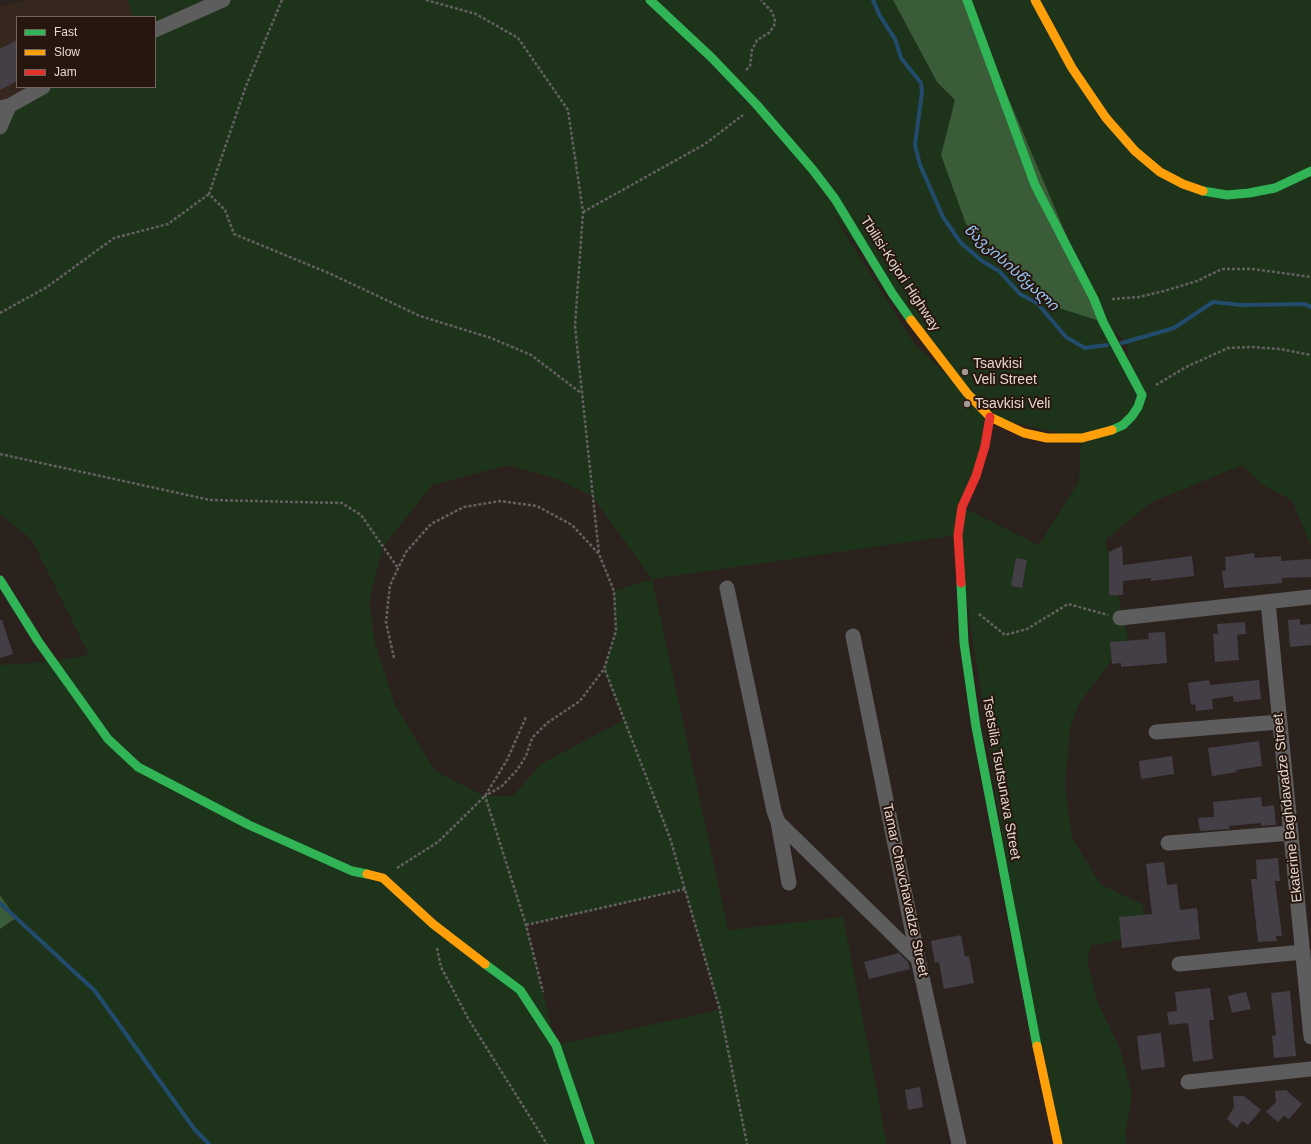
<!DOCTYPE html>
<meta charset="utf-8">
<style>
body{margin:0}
#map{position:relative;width:1311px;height:1144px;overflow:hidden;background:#2b221d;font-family:Helvetica,sans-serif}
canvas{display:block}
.legend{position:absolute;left:16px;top:16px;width:140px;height:72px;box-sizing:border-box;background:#27160e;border:1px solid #72635c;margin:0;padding:5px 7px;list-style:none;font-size:12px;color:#e3d7d1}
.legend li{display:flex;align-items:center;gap:8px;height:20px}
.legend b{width:20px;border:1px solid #72635c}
</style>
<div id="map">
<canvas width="1311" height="1144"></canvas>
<ul class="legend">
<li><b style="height:5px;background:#30b455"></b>Fast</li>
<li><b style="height:5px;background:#ff9f0a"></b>Slow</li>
<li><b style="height:5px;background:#e5322d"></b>Jam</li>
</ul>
</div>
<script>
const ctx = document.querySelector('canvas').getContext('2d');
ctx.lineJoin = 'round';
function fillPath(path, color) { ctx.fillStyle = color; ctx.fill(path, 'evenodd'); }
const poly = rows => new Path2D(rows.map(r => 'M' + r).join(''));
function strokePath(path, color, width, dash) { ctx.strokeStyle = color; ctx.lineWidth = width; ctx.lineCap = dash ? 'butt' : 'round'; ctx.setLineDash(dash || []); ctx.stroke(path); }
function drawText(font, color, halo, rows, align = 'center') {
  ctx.font = font + ' Helvetica,"Noto Sans Georgian",sans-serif'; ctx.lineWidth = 4; ctx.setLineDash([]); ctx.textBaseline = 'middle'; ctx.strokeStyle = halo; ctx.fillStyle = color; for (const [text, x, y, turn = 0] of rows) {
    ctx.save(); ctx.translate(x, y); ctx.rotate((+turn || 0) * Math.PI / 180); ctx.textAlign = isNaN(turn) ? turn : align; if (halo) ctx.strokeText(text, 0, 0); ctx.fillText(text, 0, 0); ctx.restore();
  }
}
fillPath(poly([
 [31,0,128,0,133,17,17,17,17,87,34,87,0,105,0,6]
]), '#35271d');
fillPath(poly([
 [128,0,893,0,937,82,955,100,941,155,966,224,967,0,1311,0,1311,546,1292,500,1263,485,1242,465,1152,502,1105,540,1128,638,1079,704,1070,728,1065,786,1072,838,1101,885,1142,904,1148,926,1133,937,1091,946,1087,960,1097,1001,1120,1049,1132,1095,1125,1136,1127,1144,1058,1144,1020,951,957,535,652,579,728,930,843,917,887,1144,0,1144,0,929,16,918,0,895,0,665,46,662,89,655,32,540,0,514,0,108,43,87,155,87,155,17,133,17],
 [829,208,975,402,915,345],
 [1104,323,1127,342,1129,370],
 [990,417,1081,438,1079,481,1039,545,962,507],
 [508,465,557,479,592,496,652,579,614,591,616,631,604,669,624,720,541,764,513,796,485,796,435,771,395,705,375,644,369,602,383,547,432,485],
 [685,889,720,1010,556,1045,526,925]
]), '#1d341b');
fillPath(poly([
 [893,0,967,0,1103,322,1062,309,966,224,941,155,955,100,937,82],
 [0,895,16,918,0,929]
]), '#3a5c38');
strokePath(poly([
 [873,0,880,16,895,39,901,58,921,83,922,92,915,145,920,165,943,217,961,243,982,261,999,271,1020,294,1037,303,1066,337,1085,348,1107,345],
 [1122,343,1174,328,1213,302,1242,305,1305,304,1311,307],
 [0,903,95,991,195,1130,209,1144]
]), '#234b6d', 4);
fillPath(poly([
 [17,40,17,81,0,90,0,49],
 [1122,546,1123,565,1192,556,1194,576,1151,581,1151,578,1123,581,1123,595,1109,595,1109,552],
 [1254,553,1255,558,1281,556,1281,561,1311,559,1311,577,1282,578,1282,583,1224,588,1222,571,1226,570,1225,557],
 [1016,558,1027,560,1022,588,1011,586],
 [1300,619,1300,625,1311,624,1311,645,1290,647,1288,620],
 [0,620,2,620,13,654,0,658],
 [1245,622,1246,634,1237,635,1239,660,1215,662,1213,634,1218,634,1217,624],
 [1165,632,1167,663,1121,667,1121,663,1112,664,1110,642,1149,639,1148,633],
 [1209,680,1210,685,1259,680,1261,699,1234,702,1233,696,1212,699,1213,709,1196,711,1195,704,1191,705,1188,683],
 [1259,741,1262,766,1236,770,1237,772,1212,776,1208,748],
 [1172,756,1174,774,1141,779,1139,761],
 [1261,797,1262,807,1274,805,1276,825,1261,826,1261,823,1229,826,1230,829,1200,831,1198,818,1214,817,1213,802],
 [1278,858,1280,881,1275,881,1282,936,1276,936,1277,941,1258,942,1251,879,1257,879,1256,860],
 [1164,862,1167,885,1177,884,1180,910,1197,908,1200,939,1122,948,1119,917,1152,914,1146,864],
 [961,935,965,957,969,956,974,983,944,989,939,962,935,963,931,941],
 [899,953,908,962,910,969,869,979,864,962],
 [1210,988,1214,1020,1209,1020,1213,1059,1193,1062,1188,1023,1169,1025,1167,1012,1177,1011,1175,992],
 [1290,991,1296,1056,1274,1058,1272,1036,1276,1035,1271,993],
 [1246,992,1251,1009,1232,1013,1228,996],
 [1161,1033,1165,1067,1141,1070,1137,1036],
 [920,1087,923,1107,908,1110,905,1090],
 [1286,1090,1302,1104,1289,1119,1284,1116,1278,1122,1266,1112,1276,1102,1275,1091],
 [1233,1096,1244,1096,1261,1110,1248,1125,1242,1121,1237,1128,1227,1119,1234,1107]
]), '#443f46');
strokePath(poly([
 [282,0,246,86,209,194,225,210,234,234,331,274,420,316,491,338,531,355,581,393],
 [426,0,476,14,518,38,568,110,583,212,575,326,599,554],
 [746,70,750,66,752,50,757,40,769,33,774,26,775,20,772,12,761,0],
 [583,212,705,144,743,115],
 [1112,299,1139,297,1164,291,1197,281,1222,269,1253,269,1311,277],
 [0,313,47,287,114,238,168,224,209,194],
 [1156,385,1186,367,1228,348,1251,347,1280,349,1311,355],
 [0,454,210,500,342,503,361,515,398,568],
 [979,614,1005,635,1027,629,1068,604,1108,615],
 [394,658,386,622,390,585,406,552,431,524,464,507,500,501,537,506,572,525,599,554,614,591,616,631,604,669,580,701,547,723,532,738,526,756,517,770,502,786,485,796,526,925,543,992],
 [605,670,670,838,720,1010,747,1144],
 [397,868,438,842,485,796,507,760,526,717],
 [526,925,685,889],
 [437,948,441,967,469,1020,547,1144]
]), '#636160', 2.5, [3, 2]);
strokePath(poly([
 [155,30,223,0],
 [0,108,9,106,43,87],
 [0,127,9,106],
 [727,588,774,811,778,822,918,959],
 [1268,602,1311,1037],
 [1120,618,1311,597],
 [853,636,918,959,959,1144],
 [1156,732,1279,722],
 [778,822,789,883],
 [1168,843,1291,833],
 [1179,964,1303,952],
 [1188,1082,1311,1069]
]), '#5d5d5d', 15);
strokePath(poly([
 [650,0,712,58,756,104,813,170,835,199,892,293,911,320],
 [967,0,1035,185,1094,299,1103,322,1142,395,1138,407,1132,416,1123,425,1112,430],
 [1203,191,1227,195,1249,193,1275,188,1311,171],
 [0,580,38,641,108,739,138,767,249,825,352,871,367,874],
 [961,583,964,643,976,727,1037,1046],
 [485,964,520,990,556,1045,590,1144]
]), '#30b455', 9);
strokePath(poly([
 [1035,0,1072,68,1106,118,1135,151,1160,172,1183,184,1203,191],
 [911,320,967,393,990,417,1024,433,1047,438,1082,438,1112,430],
 [367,874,383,878,433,924,485,964],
 [1037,1046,1058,1144]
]), '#ff9f0a', 9);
strokePath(poly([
 [961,583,958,535,962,507,976,476,985,446,990,417]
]), '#e5322d', 9);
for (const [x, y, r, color] of [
 [965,372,4,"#a39892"],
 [967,404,4,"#a39892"]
]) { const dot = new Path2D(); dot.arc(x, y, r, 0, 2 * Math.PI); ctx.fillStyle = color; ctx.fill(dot); strokePath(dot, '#27160e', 1.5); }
drawText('14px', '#e3d7d1', '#27160e', [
 ["Tbilisi-Kojori Highway",900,274,57],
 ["Tsetsilia Tsutsunava Street",1001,778,80],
 ["Ekaterine Baghdavadze Street",1288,808,-96],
 ["Tamar Chavchavadze Street",905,890,78]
]);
drawText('14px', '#e3d7d1', '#27160e', [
 ["Tsavkisi",973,364],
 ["Veli Street",973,380],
 ["Tsavkisi Veli",975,404]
], 'left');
drawText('italic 15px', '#94c9f9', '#27160e', [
 ["წავკისისწყალი",1011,268,42]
]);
</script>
